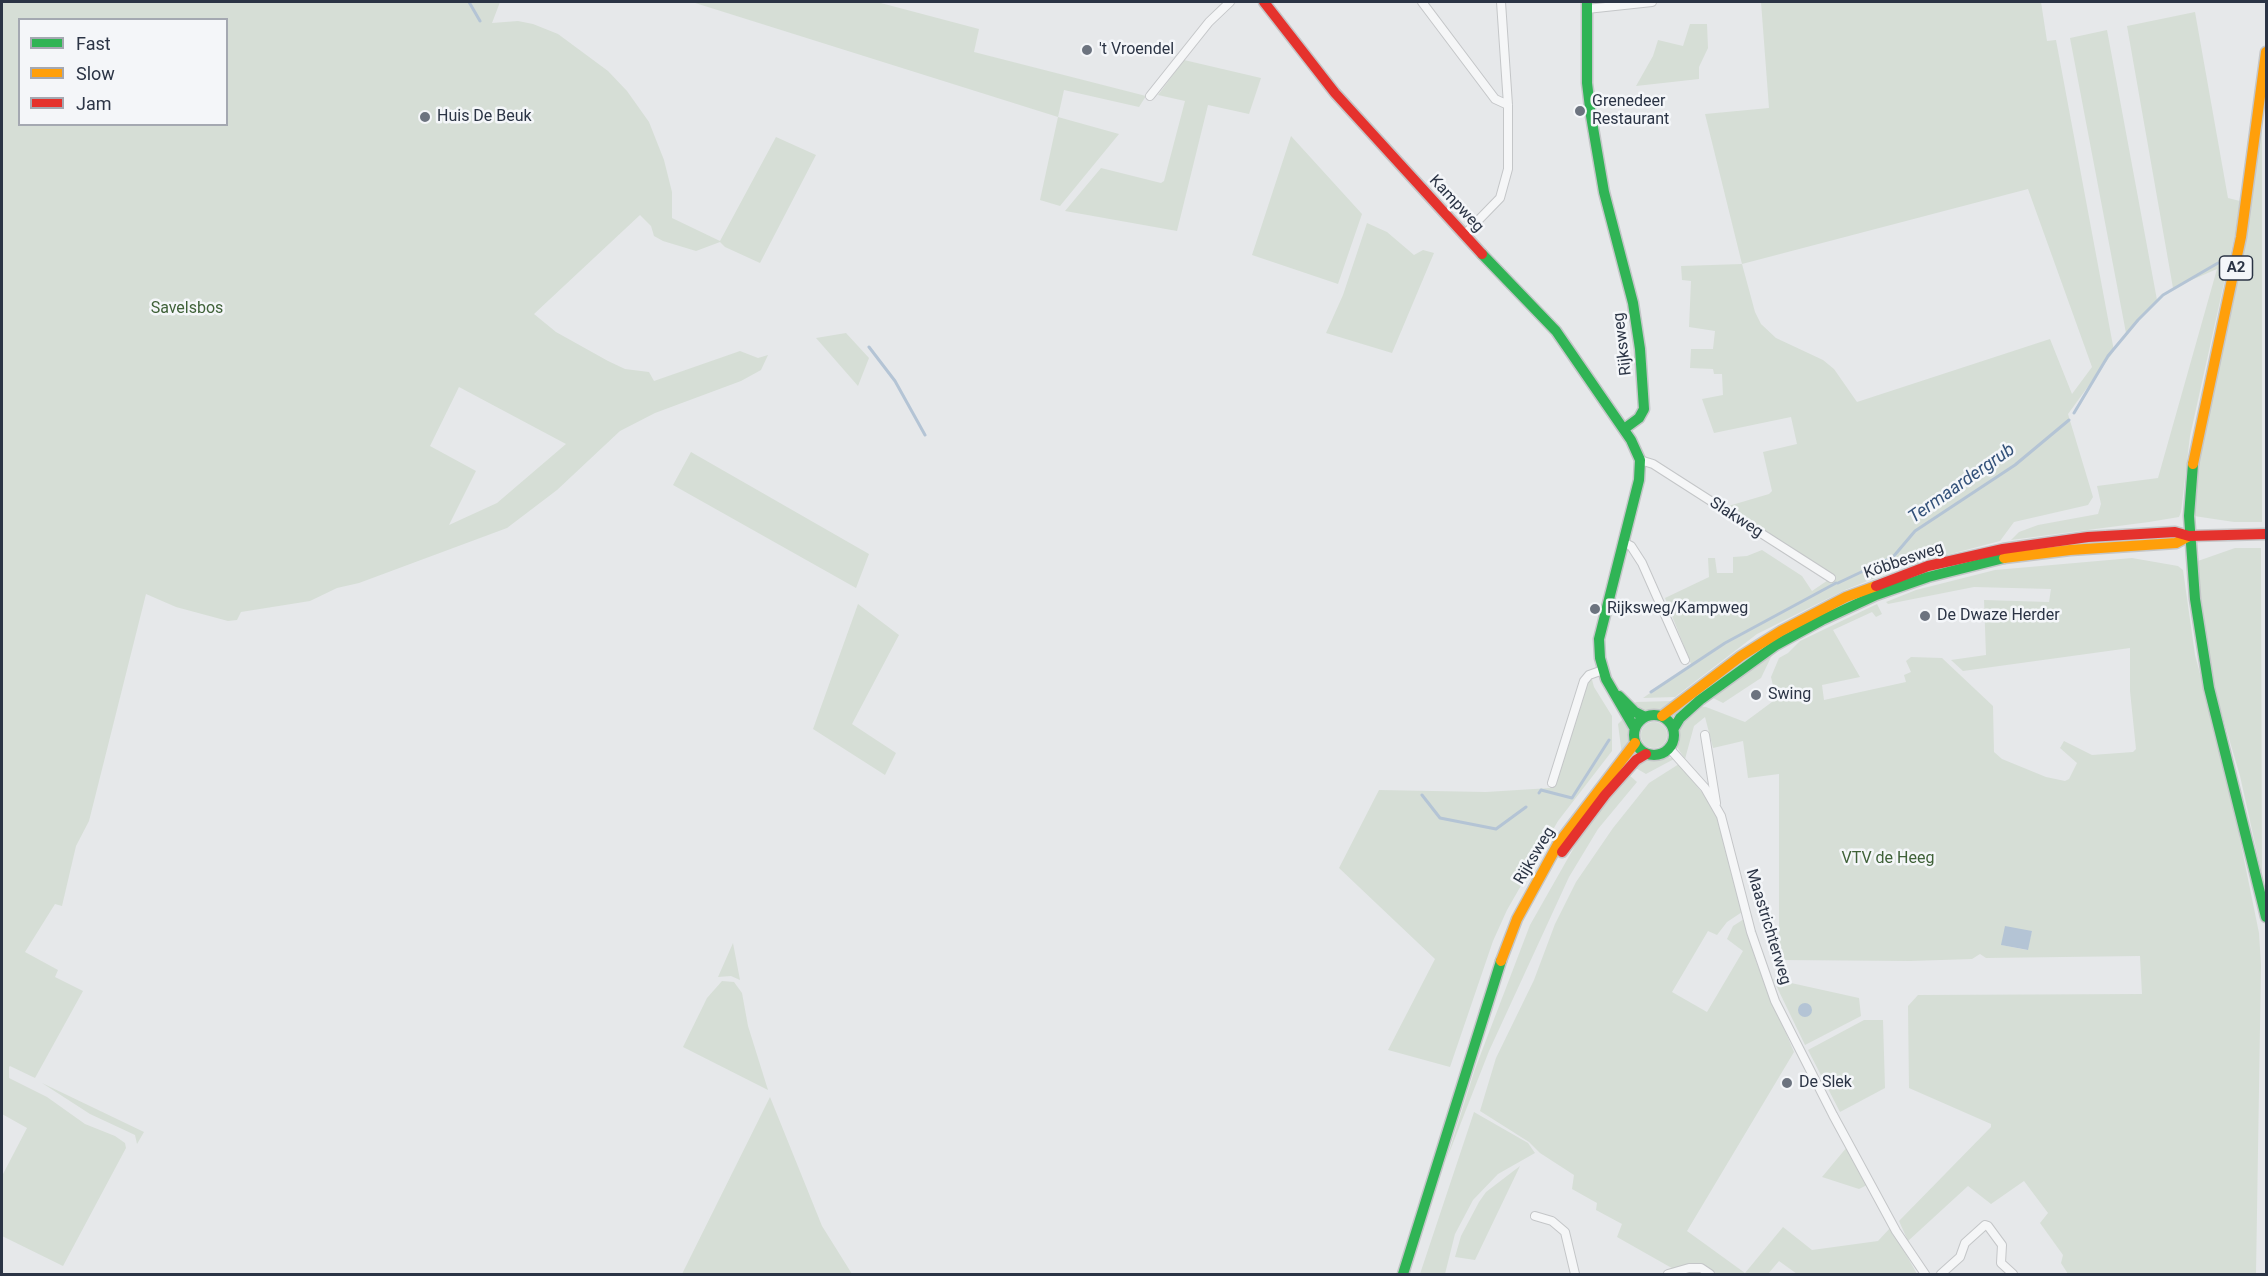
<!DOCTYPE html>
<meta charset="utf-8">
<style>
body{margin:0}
#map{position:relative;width:2268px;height:1276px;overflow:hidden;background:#e6e8ea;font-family:Roboto,sans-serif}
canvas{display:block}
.frame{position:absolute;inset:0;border:3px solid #2b3445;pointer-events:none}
.legend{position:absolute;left:18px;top:18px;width:210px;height:108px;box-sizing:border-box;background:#f4f6f9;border:2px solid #a4a8b1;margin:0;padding:8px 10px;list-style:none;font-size:18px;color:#2b3445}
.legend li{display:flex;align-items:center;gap:12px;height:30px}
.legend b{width:30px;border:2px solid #a4a8b1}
</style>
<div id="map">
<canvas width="2268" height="1276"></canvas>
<div class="frame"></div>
<ul class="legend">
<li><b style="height:8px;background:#30b455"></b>Fast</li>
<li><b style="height:8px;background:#ff9f0a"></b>Slow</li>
<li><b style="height:8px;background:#e5322d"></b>Jam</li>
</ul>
</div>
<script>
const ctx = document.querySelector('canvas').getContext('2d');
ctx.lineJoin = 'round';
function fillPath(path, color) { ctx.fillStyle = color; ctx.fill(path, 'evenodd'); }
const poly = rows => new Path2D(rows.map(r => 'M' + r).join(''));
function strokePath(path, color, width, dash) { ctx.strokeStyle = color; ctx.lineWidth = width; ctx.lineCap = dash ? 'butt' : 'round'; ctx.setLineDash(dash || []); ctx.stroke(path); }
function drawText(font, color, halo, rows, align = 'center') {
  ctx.font = font + ' Roboto,sans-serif'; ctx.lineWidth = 5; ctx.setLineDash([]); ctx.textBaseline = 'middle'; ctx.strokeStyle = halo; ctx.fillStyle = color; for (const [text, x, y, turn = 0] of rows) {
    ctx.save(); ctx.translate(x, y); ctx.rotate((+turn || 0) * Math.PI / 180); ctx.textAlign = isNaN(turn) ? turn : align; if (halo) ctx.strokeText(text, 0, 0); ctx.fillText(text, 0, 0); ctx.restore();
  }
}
fillPath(poly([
 [2,2,500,2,492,23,518,21,533,24,558,34,608,71,627,91,649,122,664,160,672,192,672,218,720,241,776,137,816,155,760,263,725,247,720,242,696,251,663,241,654,236,651,226,640,215,534,314,556,332,608,361,625,369,649,372,654,381,740,351,758,358,768,355,761,370,741,381,655,413,620,431,557,490,507,528,359,583,337,588,310,601,241,612,237,620,228,621,176,607,146,594,89,821,76,846,62,906,55,904,25,952,58,970,55,977,83,991,35,1078,10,1066,9,1067,9,1078,47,1097,85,1124,115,1136,125,1143,126,1148,63,1266,2,1236,2,1176,27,1128,2,1114],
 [20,20,226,20,226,124,20,124],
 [459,387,566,444,497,503,449,525,476,471,430,446],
 [692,2,877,2,979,29,974,52,1146,96,1139,107,1064,90,1058,117,1119,134,1060,206,1040,200,1058,117],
 [1761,2,2041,2,2047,41,2056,40,2114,351,2068,414,2093,497,2088,505,2014,522,2000,541,1905,566,1845,590,1757,634,1675,697,1643,698,1691,664,1665,598,1709,577,1708,558,1715,558,1717,573,1733,573,1733,557,1747,556,1762,550,1802,576,1812,591,1834,576,1725,507,1769,494,1772,491,1763,452,1797,444,1791,417,1714,433,1702,399,1723,395,1722,374,1714,374,1713,369,1690,368,1691,349,1713,349,1715,331,1689,327,1691,281,1682,280,1681,266,1742,264,1705,114,1769,108],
 [2028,189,2092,367,2072,394,2050,339,1857,402,1834,369,1823,360,1776,338,1761,324,1755,312,1742,264],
 [2195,12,2228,198,2240,201,2235,234,2190,436,2181,512,2179,517,2149,522,2011,540,2019,532,2038,525,2098,514,2101,504,2097,486,2158,478,2217,269,2173,288,2127,26],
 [1690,24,1707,24,1708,48,1699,67,1699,79,1636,86,1653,56,1658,40,1683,46],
 [2107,30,2157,300,2126,333,2070,38],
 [1184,60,1261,78,1249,114,1208,105,1177,231,1065,211,1101,168,1161,183,1164,181,1185,101,1158,95],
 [2262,115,2262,522,2234,522,2194,516,2194,481],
 [1291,136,1362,214,1338,284,1252,255],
 [1367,223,1387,232,1414,255,1423,250,1434,253,1392,353,1326,333,1343,295],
 [846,333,869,358,858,386,816,338],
 [691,452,869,554,856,588,673,485],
 [2235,548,2261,548,2262,875,2240,776,2213,684,2195,562],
 [2132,558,2178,566,2183,570,2195,655,2225,766,2259,933,2261,965,2256,1274,2068,1274,2061,1263,2063,1255,2040,1223,2048,1213,2024,1181,1991,1204,1968,1186,1908,1241,1899,1221,1991,1127,1991,1124,1909,1088,1908,1006,1918,995,2142,994,2140,956,1986,958,1980,954,1972,959,1910,961,1779,960,1779,774,1748,778,1743,741,1713,748,1705,717,1694,726,1685,759,1677,747,1679,727,1698,706,1706,707,1745,722,1776,699,1771,677,1779,658,1788,653,1800,641,1877,604,1882,614,1876,617,1872,612,1833,630,1860,677,1822,685,1824,700,1906,682,1904,675,1911,672,1906,661,1911,657,1942,658,1993,706,1994,752,2002,759,2046,777,2065,781,2069,779,2077,763,2060,748,2064,741,2092,755,2133,752,2136,749,2130,691,2130,648,1963,671,1951,660,1986,655,1984,600,2049,602,2051,589,1974,587,1888,604,1886,602,1916,590,1995,570],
 [2032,931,2027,950,2002,945],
 [858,604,899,635,852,724,896,753,885,775,813,729],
 [1773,653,1761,678,1723,703,1713,698],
 [1591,676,1594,687,1612,716,1612,751,1558,821,1507,910,1493,941,1450,1067,1388,1050,1435,959,1339,868,1379,790,1486,792,1550,788,1555,785,1586,685],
 [1673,701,1664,711,1643,711,1633,705,1636,702],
 [1624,718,1630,729,1630,740,1622,755,1618,724],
 '1641 735a13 13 0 1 1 26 0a13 13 0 1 1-26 0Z',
 [1668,757,1674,759,1646,774,1634,767,1646,759],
 [1679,764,1713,806,1721,829,1742,912,1727,922,1717,935,1708,931,1672,992,1707,1012,1743,951,1727,939,1733,926,1744,919,1757,964,1794,1052,1687,1231,1745,1273,1783,1227,1812,1250,1878,1241,1891,1227,1917,1274,1797,1274,1779,1261,1768,1274,1713,1274,1705,1268,1677,1271,1617,1237,1622,1224,1596,1210,1597,1203,1572,1189,1574,1175,1540,1153,1529,1142,1480,1111,1496,1058,1534,980,1555,924,1576,882,1613,828,1649,783],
 [1628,774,1637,782,1598,829,1569,877,1489,1051,1446,1161,1475,1069,1530,925,1580,837,1599,808],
 [733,943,740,980,731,976,718,977],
 [1773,979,1859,998,1861,1016,1805,1045],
 [722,981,734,982,742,993,748,1026,768,1090,683,1047,707,998],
 [1864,1020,1883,1020,1885,1088,1840,1112,1808,1050],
 [42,1083,144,1132,137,1144,135,1135,90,1114],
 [770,1097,822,1226,852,1274,682,1274],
 [1474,1112,1528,1143,1535,1153,1498,1174,1473,1200,1455,1234,1445,1274,1420,1274],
 [1847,1147,1867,1185,1859,1189,1822,1177],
 [1520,1166,1475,1260,1455,1257,1461,1236,1479,1202,1486,1192]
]), '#d6ded6');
fillPath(poly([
 [2005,926,2032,931,2028,950,2001,945],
 '1798 1010a7 7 0 1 1 14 0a7 7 0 1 1-14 0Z'
]), '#b4c4d5');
strokePath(poly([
 [469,2,480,21],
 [869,347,895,381,925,435],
 [2074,413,2108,356,2138,320,2163,295,2218,263],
 [1838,583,1893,557,1915,531,2015,465,2069,420],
 [1651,692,1725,643,1836,583],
 [1539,793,1541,790,1572,798,1609,740],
 [1422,795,1440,818,1496,829,1526,807]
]), '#b4c4d5', 3);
const street = poly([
 [1422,2,1495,99,1508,105],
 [1587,9,1652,2],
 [1150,96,1209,22,1230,2],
 [1464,235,1500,198,1508,169,1508,105,1501,2],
 [1640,460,1653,464,1831,578],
 [1625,543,1631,546,1642,563,1685,660],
 [1705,735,1716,803],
 [1670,749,1705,788,1721,816,1751,932,1775,1001,1833,1115,1896,1231,1925,1274],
 [1552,783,1584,681,1589,675,1603,670],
 [1535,1216,1552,1221,1565,1232,1575,1274],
 [1668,1274,1689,1268,1701,1268,1710,1274],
 [1941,1274,1960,1257,1965,1243,1985,1225,1988,1226,2002,1245,2001,1263,2013,1274]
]);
const fast = poly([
 [1587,2,1587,83,1591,116,1604,192,1633,303,1640,349,1644,409,1639,418,1624,429],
 [1482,254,1556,331,1631,440,1640,460,1639,480,1599,639,1600,658,1606,679,1635,729],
 [2193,464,2189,516,2195,599,2209,688,2266,917],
 [1619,696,1635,712,1645,717],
 '1634 735a20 20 0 1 1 40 0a20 20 0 1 1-40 0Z',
 [1674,728,1680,718,1700,700,1776,645,1822,620,1876,595,1928,577,2004,558],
 [1403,1274,1501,961]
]);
const slow = poly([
 [2193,464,2241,237,2266,52],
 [2004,558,2070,550,2176,543,2189,536],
 [1662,716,1741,656,1781,631,1846,597,1876,586],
 [1501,961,1517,919,1558,844,1635,743]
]);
const jam = poly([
 [1264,2,1335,93,1482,254],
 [1876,586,1928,566,2003,549,2088,537,2175,532,2189,536,2266,534],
 [1562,852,1605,795,1636,760,1646,754]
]);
strokePath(street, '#c4c6c8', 10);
strokePath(fast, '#c4c6c8', 13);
strokePath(slow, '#c4c6c8', 13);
strokePath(jam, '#c4c6c8', 13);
strokePath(street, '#f5f6f7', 8);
strokePath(fast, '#30b455', 10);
strokePath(slow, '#ff9f0a', 10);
strokePath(jam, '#e5322d', 10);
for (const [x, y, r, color] of [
 [1087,50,6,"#6c737f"],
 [1580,111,6,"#6c737f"],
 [425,117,6,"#6c737f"],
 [1595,609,6,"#6c737f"],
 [1925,616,6,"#6c737f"],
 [1756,695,6,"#6c737f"],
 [1787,1083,6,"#6c737f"]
]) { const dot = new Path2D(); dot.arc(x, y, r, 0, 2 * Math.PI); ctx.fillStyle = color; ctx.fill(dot); strokePath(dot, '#f4f6f9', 2); }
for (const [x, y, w] of [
 [2236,268,33]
]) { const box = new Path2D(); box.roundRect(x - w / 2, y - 12, w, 24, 4.5); ctx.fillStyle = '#f4f6f9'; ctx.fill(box); strokePath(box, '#2b3445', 1.5); }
drawText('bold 15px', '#2b3445', null, [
 ["A2",2236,268]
]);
drawText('16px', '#2b3445', '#f4f6f9', [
 ["'t Vroendel",1099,50],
 ["Grenedeer",1592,102],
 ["Restaurant",1592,120],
 ["Huis De Beuk",437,117],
 ["Rijksweg/Kampweg",1607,609],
 ["De Dwaze Herder",1937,616],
 ["Swing",1768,695],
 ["De Slek",1799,1083]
], 'left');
drawText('16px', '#2b3445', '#f4f6f9', [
 ["Kampweg",1456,204,47],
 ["Rijksweg",1623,344,-97],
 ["Slakweg",1736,518,33],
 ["Köbbesweg",1904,561,-19],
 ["Rijksweg",1535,856,-59],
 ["Maastrichterweg",1768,927,73]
]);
drawText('16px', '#3f6138', '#f4f6f9', [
 ["Savelsbos",187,309],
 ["VTV de Heeg",1888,859]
]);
drawText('italic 18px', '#34527a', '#f4f6f9', [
 ["Termaardergrub",1962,484,-35]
]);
</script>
